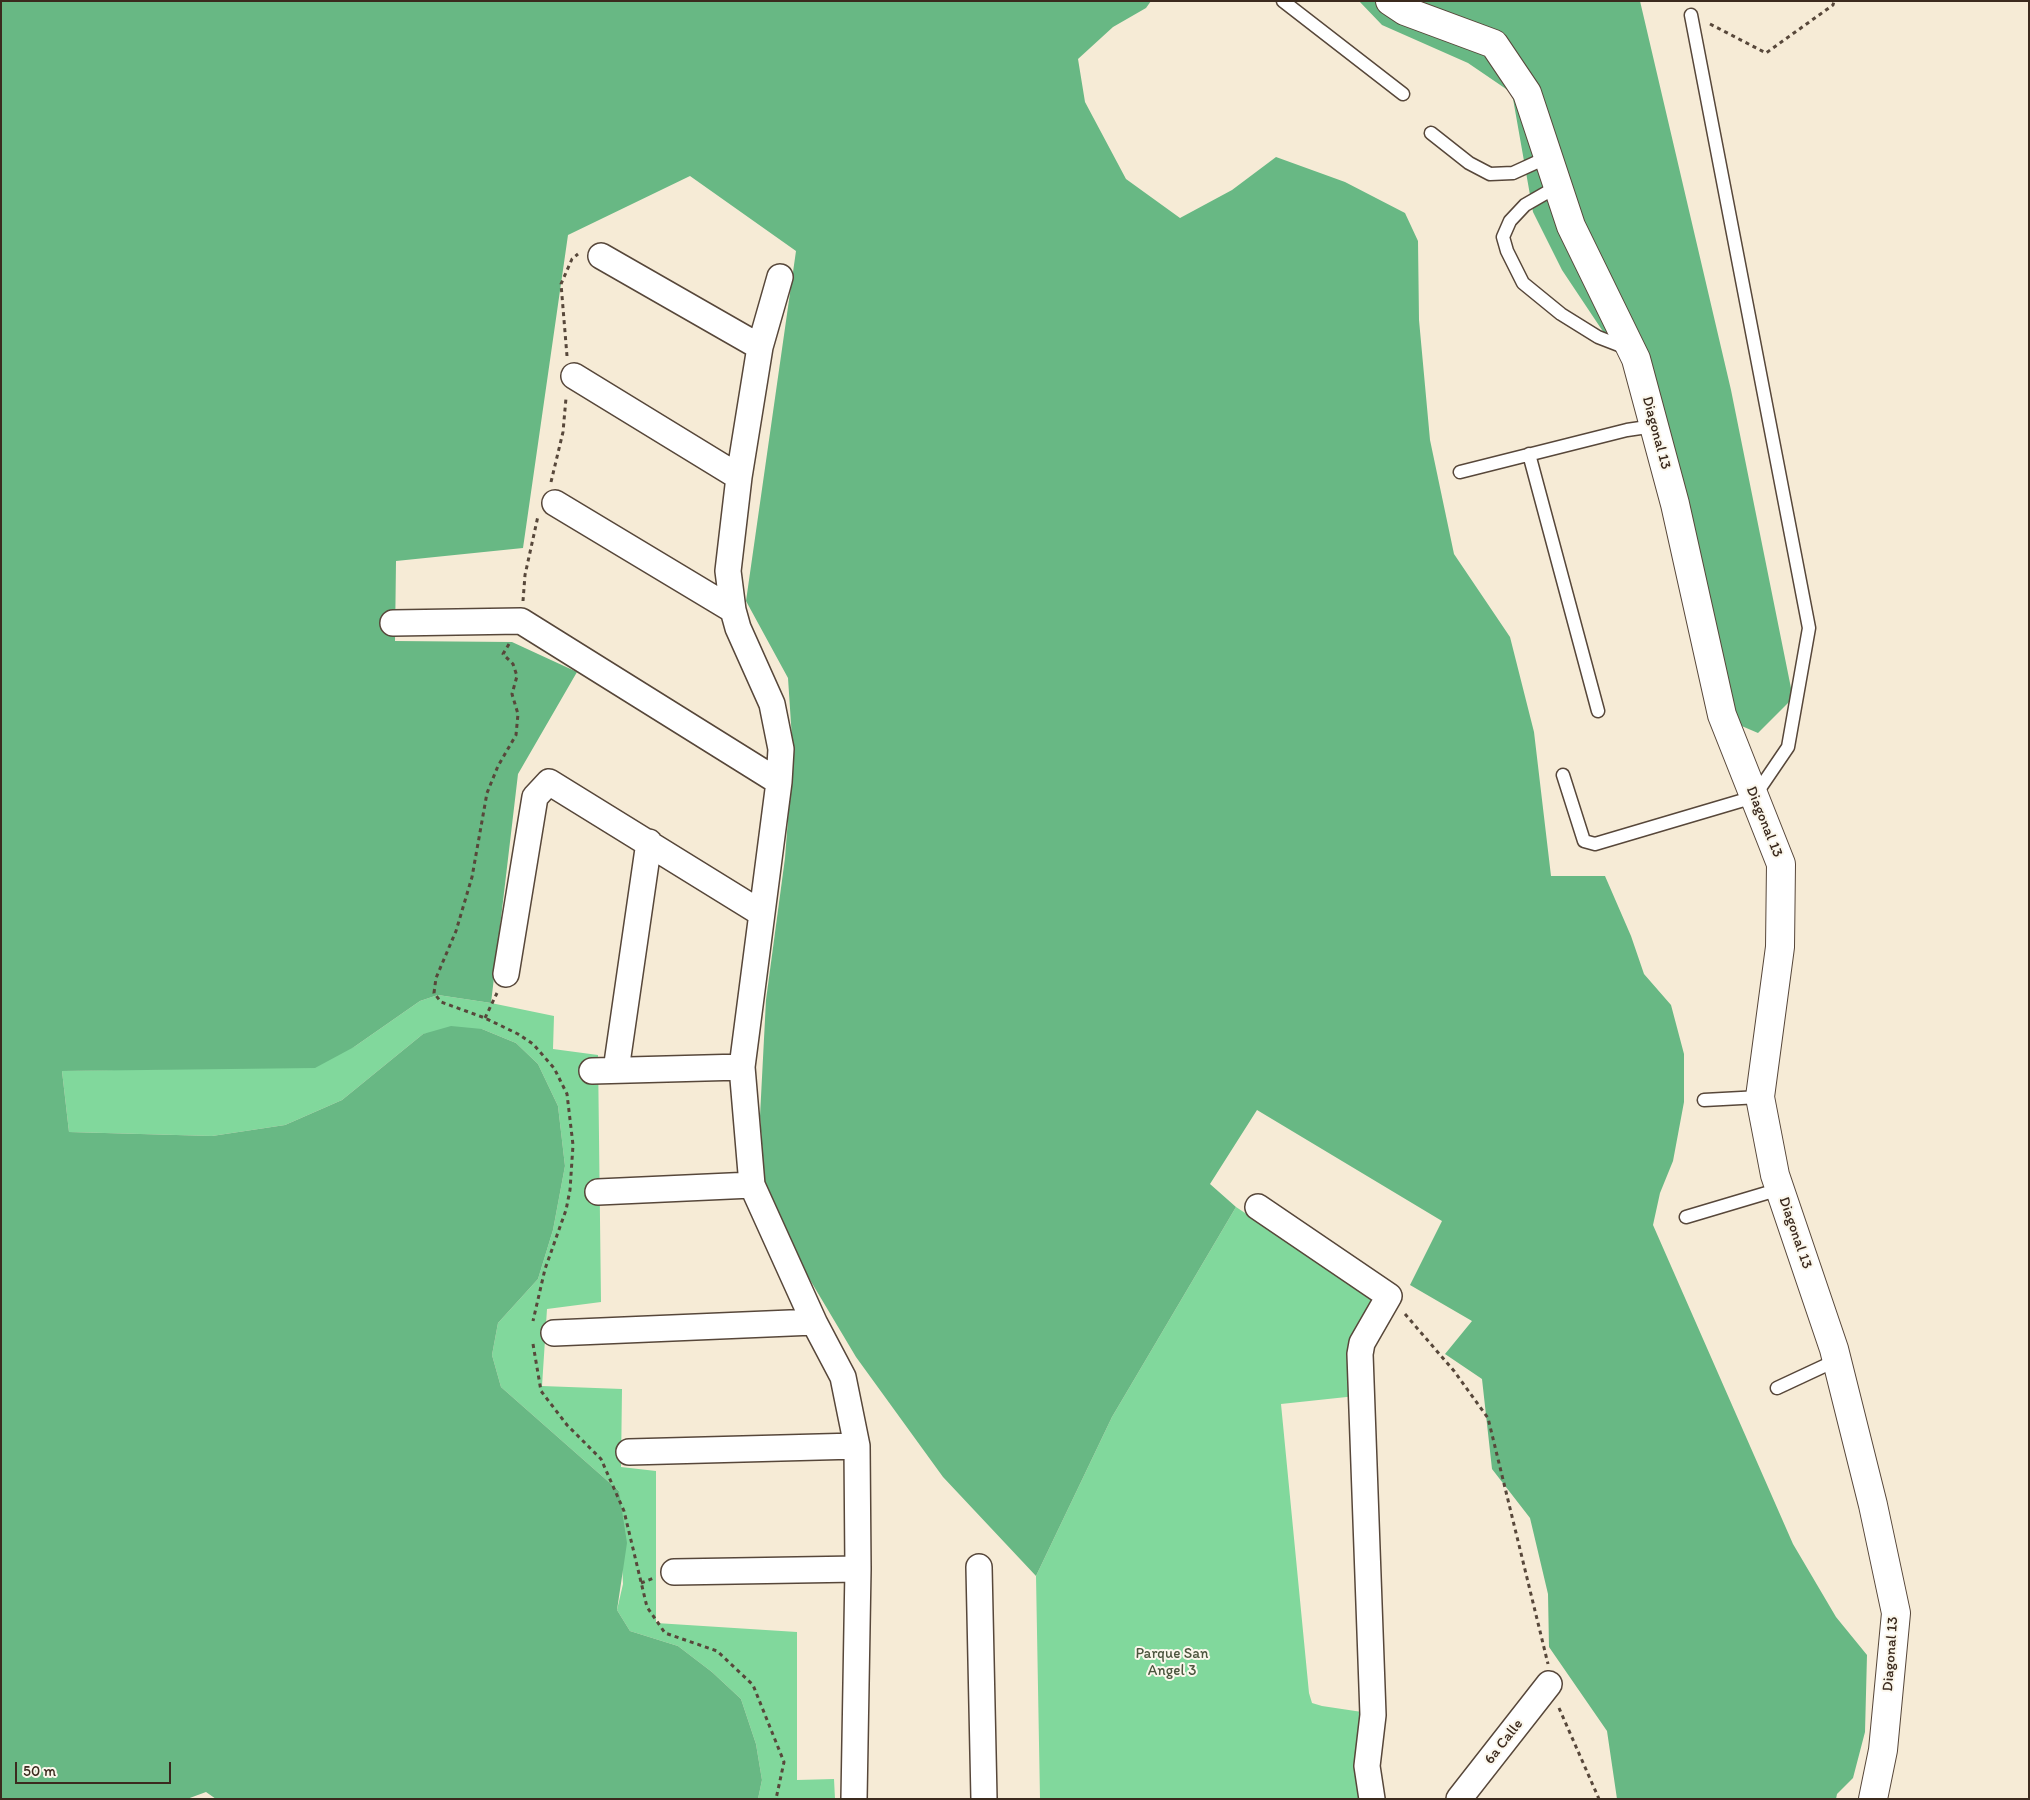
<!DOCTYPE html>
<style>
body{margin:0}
#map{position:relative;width:2030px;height:1800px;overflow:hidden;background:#f6ebd6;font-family:Itim,sans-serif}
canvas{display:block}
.frame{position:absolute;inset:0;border:2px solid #3b2a1e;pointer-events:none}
.scale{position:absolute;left:15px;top:1762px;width:156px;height:22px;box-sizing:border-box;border:2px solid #3b2a1e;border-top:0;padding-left:6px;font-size:15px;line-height:18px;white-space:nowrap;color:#3b2a1e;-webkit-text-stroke:4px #fbf7ec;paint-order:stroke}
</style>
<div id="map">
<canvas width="2030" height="1800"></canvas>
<div class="frame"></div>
<div class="scale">50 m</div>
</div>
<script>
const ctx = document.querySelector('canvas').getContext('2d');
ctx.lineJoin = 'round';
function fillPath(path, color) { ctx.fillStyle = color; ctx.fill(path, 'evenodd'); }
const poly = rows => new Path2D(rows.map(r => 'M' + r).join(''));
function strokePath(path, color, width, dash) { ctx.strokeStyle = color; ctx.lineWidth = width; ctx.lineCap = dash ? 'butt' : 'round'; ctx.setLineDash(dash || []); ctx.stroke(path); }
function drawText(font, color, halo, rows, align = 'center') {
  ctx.font = font + ' Itim,sans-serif'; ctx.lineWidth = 4; ctx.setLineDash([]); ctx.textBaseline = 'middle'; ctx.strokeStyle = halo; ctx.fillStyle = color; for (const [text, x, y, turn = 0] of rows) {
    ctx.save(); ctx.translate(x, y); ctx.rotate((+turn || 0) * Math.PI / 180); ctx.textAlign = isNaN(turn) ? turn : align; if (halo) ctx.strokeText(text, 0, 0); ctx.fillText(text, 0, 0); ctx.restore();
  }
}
fillPath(poly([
 [438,995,491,1003,554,1016,553,1049,598,1055,601,1302,547,1309,542,1386,622,1389,621,1467,656,1471,656,1623,797,1632,797,1780,834,1779,835,1799,758,1799,762,1780,756,1744,741,1699,712,1672,678,1646,630,1631,617,1610,623,1584,619,1491,501,1387,492,1355,498,1323,538,1279,553,1230,565,1166,558,1106,538,1064,516,1043,482,1029,423,1034,342,1100,285,1125,212,1136,69,1132,62,1071,221,1068,354,1047,420,1001],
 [1236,1207,1377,1300,1356,1396,1281,1404,1309,1693,1312,1703,1322,1706,1362,1712,1364,1799,1040,1799,1036,1576,1112,1417]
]), '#81d89c');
fillPath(poly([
 [1,1,1151,1,1146,8,1113,27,1078,59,1085,102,1126,179,1180,218,1232,190,1276,157,1345,182,1405,213,1418,241,1419,320,1430,440,1454,554,1510,637,1534,732,1551,876,1605,876,1631,936,1644,974,1671,1005,1684,1054,1684,1102,1673,1161,1660,1193,1653,1225,1793,1544,1836,1617,1867,1655,1865,1732,1853,1778,1837,1794,1836,1799,1617,1799,1607,1731,1549,1647,1548,1594,1530,1518,1492,1469,1482,1379,1445,1354,1472,1321,1410,1285,1442,1221,1257,1110,1210,1184,1236,1207,1112,1417,1036,1576,943,1477,856,1357,791,1248,765,1187,760,1116,766,1000,785,858,793,754,788,678,746,601,796,251,690,176,568,235,523,548,396,561,395,641,512,642,577,672,518,774,491,1003,438,995,420,1001,354,1047,315,1068,62,1071,69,1132,212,1136,285,1125,342,1100,423,1034,451,1026,482,1029,516,1043,538,1064,558,1106,565,1166,553,1230,538,1279,498,1323,492,1355,501,1387,619,1491,627,1543,617,1610,630,1631,678,1646,712,1672,741,1699,756,1744,762,1780,758,1799,216,1799,206,1792,187,1799,1,1799],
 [1359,1,1640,1,1731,390,1793,698,1758,733,1723,718,1626,366,1562,270,1533,212,1512,93,1468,63,1382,25]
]), '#68b884');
const lane = poly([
 [1283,1,1403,94],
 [1431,133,1469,163,1490,174,1513,173,1548,157],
 [1558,186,1525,205,1510,221,1503,237,1507,251,1523,283,1561,314,1598,337,1629,349],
 [1529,454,1598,711],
 [1460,472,1627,430,1654,426],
 [1563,775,1584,841,1595,844,1754,797,1788,747,1809,628,1691,15],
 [1704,1100,1760,1097],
 [1686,1217,1780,1189],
 [1777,1388,1837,1360]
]);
const street = poly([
 [601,256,760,347],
 [780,277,760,347,739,477,728,571,733,610,738,628,772,704,781,749,779,782,742,1067,752,1185,814,1322,843,1377,857,1446,858,1569,854,1799],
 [574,376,739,477],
 [555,503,733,610],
 [393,623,521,621,779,782],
 [506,974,535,797,549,782,761,913],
 [616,1070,649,842],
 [592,1071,742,1067],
 [598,1192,752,1185],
 [1258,1207,1389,1296,1362,1343,1360,1354,1373,1715,1367,1766,1372,1799],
 [554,1333,814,1322],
 [629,1452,857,1446],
 [979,1567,984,1799],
 [674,1572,858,1569],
 [1459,1799,1549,1684]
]);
const secondary = poly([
 [1390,1,1405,11,1494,44,1527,93,1571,226,1636,359,1675,504,1722,715,1781,864,1780,947,1760,1097,1775,1175,1834,1349,1873,1505,1896,1613,1883,1750,1873,1799]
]);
strokePath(lane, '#57473a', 15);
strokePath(street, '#57473a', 28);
strokePath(secondary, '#57473a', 30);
strokePath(poly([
 [1710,24,1766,53,1833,5,1834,1],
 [567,356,561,284,572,259,578,254],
 [551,482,563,432,566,398],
 [523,601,525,575,538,516],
 [509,644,503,654,513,664,517,676,512,694,518,714,516,735,498,766,487,793,472,877,456,931,436,978,434,993,441,1002,485,1018,518,1034,533,1044,554,1068,567,1094,573,1145,570,1190,566,1210,545,1269,533,1321],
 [485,1018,497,993],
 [1405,1314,1454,1371,1488,1418,1548,1664],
 [533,1344,541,1391,567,1425,601,1459,624,1511,647,1607,665,1633,717,1651,753,1685,784,1762,776,1799],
 [641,1583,654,1578],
 [1559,1708,1599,1799]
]), '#57473a', 3, [4, 4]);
strokePath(lane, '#fff', 12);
strokePath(street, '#fff', 25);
strokePath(secondary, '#fff', 28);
drawText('15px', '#3b2a1e', '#fbf7ec', [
 ["Diagonal 13",1656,433,75],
 ["Diagonal 13",1764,822,68],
 ["Diagonal 13",1795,1233,71],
 ["Diagonal 13",1891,1654,-86],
 ["6a Calle",1504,1742,-52]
]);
drawText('15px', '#4c563e', '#fbf7ec', [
 ["Parque San",1172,1654],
 ["Angel 3",1172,1671]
]);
</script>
